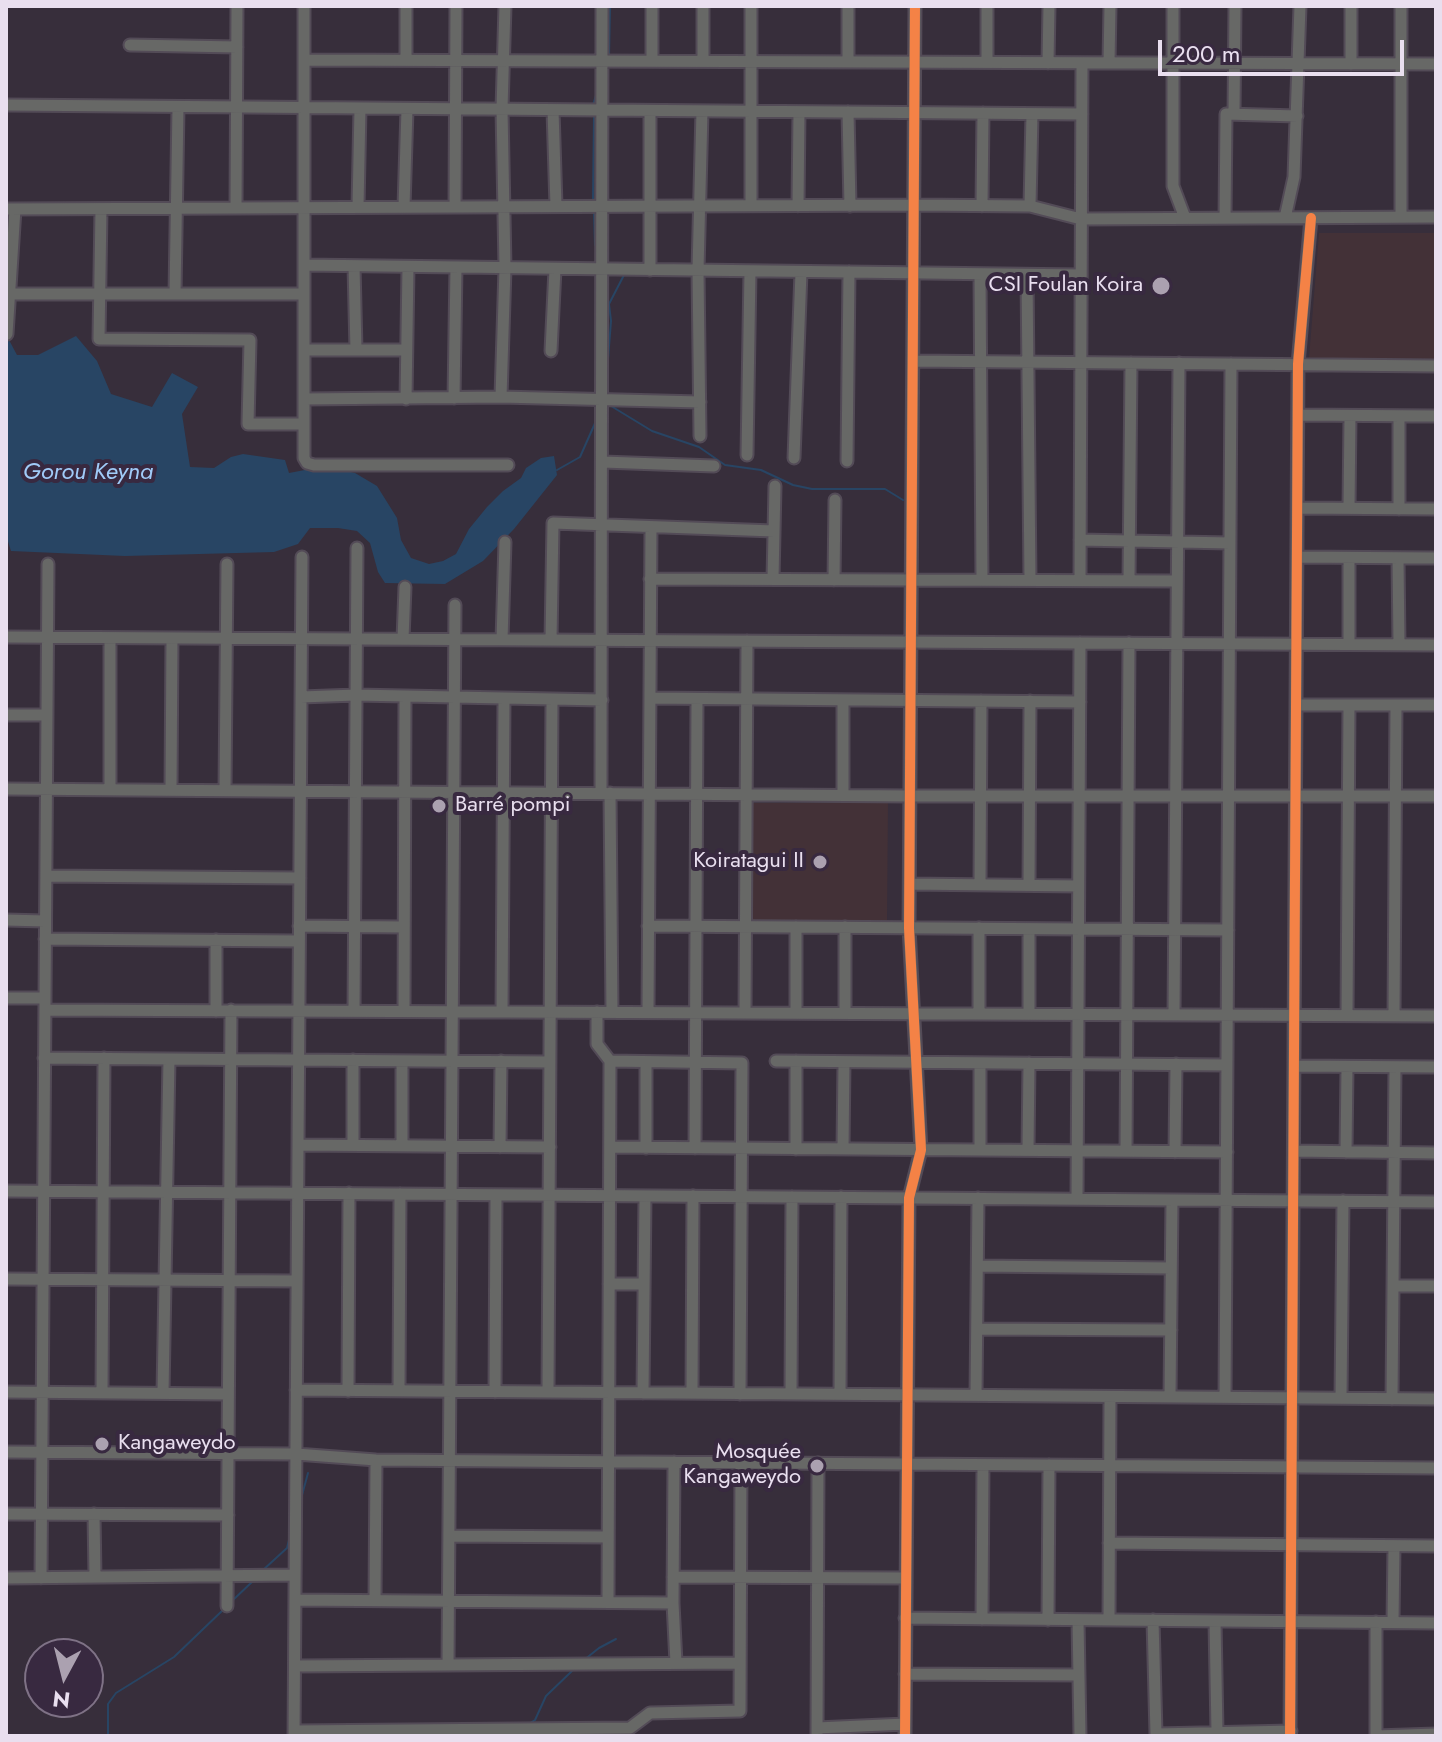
<!DOCTYPE html>
<meta charset="utf-8">
<style>
body{margin:0}
#map{position:relative;width:1442px;height:1742px;overflow:hidden;background:#372e3b;font-family:Jost,sans-serif}
canvas{display:block}
.frame{position:absolute;inset:0;border:8px solid #e9dfef;pointer-events:none}
.north{position:absolute;left:24px;top:1638px;width:80px;height:80px;box-sizing:border-box;background:#382940;border:2px solid #7f7286;border-radius:50%;rotate:187deg;font-size:22px;font-weight:700;line-height:32px;text-align:center;color:#e9dfef}
.north::after{content:'';display:block;margin:auto;width:28px;height:36px;background:#aba1b0;clip-path:polygon(50% 0,100% 100%,50% 72%,0 100%)}
.scale{position:absolute;left:1158px;top:40px;width:246px;height:36px;box-sizing:border-box;border:4px solid #e9dfef;border-top:0;padding-left:10px;font-size:24px;line-height:28px;white-space:nowrap;color:#e9dfef;-webkit-text-stroke:6px #382940;paint-order:stroke}
</style>
<div id="map">
<canvas width="1442" height="1742"></canvas>
<div class="frame"></div>
<div class="north">N</div>
<div class="scale">200 m</div>
</div>
<script>
const ctx = document.querySelector('canvas').getContext('2d');
ctx.lineJoin = 'round';
function fillPath(path, color) { ctx.fillStyle = color; ctx.fill(path, 'evenodd'); }
const poly = rows => new Path2D(rows.map(r => 'M' + r).join(''));
function strokePath(path, color, width, dash) { ctx.strokeStyle = color; ctx.lineWidth = width; ctx.lineCap = dash ? 'butt' : 'round'; ctx.setLineDash(dash || []); ctx.stroke(path); }
function drawText(font, color, halo, rows, align = 'center') {
  ctx.font = font + ' Jost,sans-serif'; ctx.lineWidth = 8; ctx.setLineDash([]); ctx.textBaseline = 'middle'; ctx.strokeStyle = halo; ctx.fillStyle = color; for (const [text, x, y, turn = 0] of rows) {
    ctx.save(); ctx.translate(x, y); ctx.rotate((+turn || 0) * Math.PI / 180); ctx.textAlign = isNaN(turn) ? turn : align; if (halo) ctx.strokeText(text, 0, 0); ctx.fillText(text, 0, 0); ctx.restore();
  }
}
fillPath(poly([
 [1319,233,1436,233,1436,359,1309,358],
 [753,803,888,803,887,921,752,921]
]), '#433137');
fillPath(poly([
 [76,336,97,361,111,394,152,407,172,373,198,387,182,414,190,467,214,468,231,457,243,454,285,460,289,473,326,466,355,473,377,486,397,518,401,540,411,558,429,564,443,561,456,554,469,529,487,507,503,491,521,478,526,468,541,458,554,456,557,475,514,529,483,561,445,584,385,583,378,572,370,543,357,531,338,528,310,528,298,544,274,552,125,556,11,551,6,535,6,342,9,340,17,355,38,355]
]), '#284564');
strokePath(poly([
 [609,57,610,6],
 [593,105,597,92],
 [593,199,594,116],
 [594,212,595,245],
 [607,372,611,321,609,304,624,275],
 [611,406,652,431,699,447,725,465,761,470,793,485,812,489,885,489,903,500],
 [557,470,580,457,596,421],
 [301,1499,308,1473],
 [263,1570,287,1548,290,1536],
 [232,1601,253,1581],
 [584,1660,599,1648,616,1639],
 [527,1725,535,1720,546,1696,573,1670],
 [108,1736,108,1704,116,1693,174,1657,224,1609]
]), '#284564', 2);
const minor = poly([
 [304,6,304,458,307,463,314,465,508,465],
 [406,6,406,60],
 [751,6,751,205],
 [848,6,848,62],
 [1173,6,1173,186,1185,218],
 [1351,6,1351,64],
 [130,45,237,47],
 [304,60,1436,64],
 [652,61,652,6],
 [703,61,703,6],
 [987,62,987,6],
 [1048,63,1049,6],
 [1109,63,1110,6],
 [6,105,1082,114],
 [553,110,556,206],
 [848,112,850,206],
 [1234,114,1235,6],
 [798,206,799,112],
 [982,206,983,113],
 [1030,206,1032,114],
 [358,207,360,108],
 [404,207,407,109],
 [455,207,456,6],
 [236,208,237,6],
 [6,209,914,205,1030,206,1081,219,1436,217],
 [101,209,99,339,250,340,248,424,304,424],
 [1401,217,1401,6],
 [1225,218,1226,114,1297,116],
 [1285,218,1294,177,1300,6],
 [304,265,1081,275],
 [354,266,356,350],
 [650,270,650,111],
 [980,274,982,580],
 [1027,275,1030,580],
 [10,294,304,294],
 [175,294,178,107],
 [7,334,15,209],
 [304,350,406,350],
 [551,351,555,269],
 [913,361,1436,366],
 [501,397,505,268,502,109,505,6],
 [454,398,456,267],
 [304,399,501,397,700,402],
 [406,399,408,267],
 [1298,415,1436,416],
 [700,436,698,270,702,111],
 [747,455,750,271],
 [794,458,801,272],
 [847,461,849,272],
 [603,462,714,466],
 [1298,508,1436,509],
 [1349,508,1350,416],
 [1399,509,1399,416],
 [1080,540,1230,543],
 [1297,557,1436,558],
 [1398,558,1399,644],
 [650,579,1177,581],
 [773,579,775,486],
 [834,580,835,500],
 [1080,580,1082,63],
 [1129,580,1131,363],
 [6,637,1436,645],
 [403,639,405,587],
 [502,640,505,542],
 [551,640,553,523,774,531],
 [1349,644,1349,558],
 [301,697,356,695,602,700],
 [650,698,1080,702],
 [843,700,843,795],
 [1297,705,1436,705],
 [6,715,47,715],
 [6,789,910,796,1436,796],
 [110,790,110,638],
 [171,790,172,638],
 [225,790,227,564],
 [601,793,602,6],
 [610,793,612,1012],
 [46,876,300,878],
 [910,884,1078,886],
 [980,885,981,701],
 [1029,885,1030,701],
 [6,920,45,921],
 [299,926,404,927],
 [648,926,1228,930],
 [45,939,299,941],
 [6,998,45,998],
 [45,1010,1436,1016],
 [216,1011,216,940],
 [354,1011,357,548],
 [404,1011,405,698],
 [502,1012,504,699],
 [597,1012,597,1044,610,1061,608,1602],
 [648,1012,651,528],
 [745,1013,747,641],
 [796,1013,796,927],
 [845,1013,845,927],
 [979,1014,979,928],
 [1029,1014,1029,929],
 [1174,1014,1179,363],
 [1347,1015,1349,705],
 [1394,1015,1396,705],
 [44,1058,550,1062],
 [610,1061,742,1063,740,1394],
 [776,1061,1227,1065],
 [1295,1066,1436,1067],
 [298,1145,550,1147],
 [353,1145,353,1060],
 [402,1146,402,1061],
 [500,1147,501,1061],
 [610,1147,1227,1152],
 [646,1148,646,1062],
 [695,1148,697,699],
 [796,1149,796,1061],
 [843,1149,844,1062],
 [980,1150,980,1063],
 [1028,1150,1029,1063],
 [1126,1151,1129,643],
 [1295,1151,1436,1153],
 [1175,1152,1176,1064],
 [1346,1152,1347,1067],
 [6,1191,1436,1202],
 [1077,1199,1080,643],
 [978,1266,1171,1268],
 [6,1279,297,1281],
 [609,1284,644,1284],
 [1393,1286,1436,1286],
 [977,1329,1171,1330],
 [296,1390,1436,1399],
 [348,1391,349,1193],
 [399,1391,400,1194],
 [6,1392,228,1394],
 [495,1392,496,1195],
 [548,1392,552,699],
 [102,1393,104,1058],
 [163,1393,169,1059],
 [643,1393,645,1196],
 [692,1393,693,1196],
 [791,1394,792,1197],
 [840,1394,841,1197],
 [976,1395,978,1198],
 [1170,1397,1172,1200],
 [1225,1397,1231,364],
 [1341,1398,1343,1201],
 [1392,1399,1395,1067],
 [6,1452,296,1454,376,1460,1436,1468],
 [674,1462,673,1603,676,1663],
 [6,1514,228,1515],
 [94,1514,95,1577],
 [449,1536,608,1537],
 [1109,1543,1436,1546],
 [673,1577,906,1578],
 [6,1578,295,1575],
 [41,1578,48,564],
 [295,1600,673,1603],
 [375,1600,376,1460],
 [227,1606,231,1010],
 [905,1618,1436,1623],
 [982,1619,983,1465],
 [1048,1620,1049,1465],
 [1078,1620,1080,1736],
 [1109,1620,1110,1397],
 [1153,1620,1156,1734,1291,1731],
 [1215,1621,1217,1732],
 [1393,1622,1394,1546],
 [448,1665,455,605],
 [295,1666,740,1663],
 [905,1674,1079,1675],
 [817,1728,905,1724],
 [294,1731,630,1728,650,1713,740,1711,741,1463],
 [294,1736,302,557],
 [817,1736,818,1463],
 [905,1736,909,1198,921,1150,909,928,915,6],
 [1290,1736,1298,364,1311,218],
 [1376,1736,1376,1622],
 [1376,1736,1436,1734]
]);
strokePath(minor, '#534b57', 15);
strokePath(minor, '#676866', 11);
strokePath(poly([
 [905,1736,909,1198,921,1150,909,928,915,6],
 [1290,1736,1298,364,1311,218]
]), '#f48246', 10);
for (const [x, y, r, color] of [
 [1161,286,10,"#aba1b0"],
 [439,806,8,"#aba1b0"],
 [820,862,8,"#aba1b0"],
 [102,1444,8,"#aba1b0"],
 [817,1466,8,"#aba1b0"]
]) { const dot = new Path2D(); dot.arc(x, y, r, 0, 2 * Math.PI); ctx.fillStyle = color; ctx.fill(dot); strokePath(dot, '#382940', 3); }
drawText('22px', '#e9dfef', '#382940', [
 ["CSI Foulan Koira",1143,286],
 ["Barré pompi",455,806,"left"],
 ["Koiratagui II",804,862],
 ["Kangaweydo",118,1444,"left"],
 ["Mosquée",801,1453],
 ["Kangaweydo",801,1478]
], 'right');
drawText('italic 24px', '#a0cbf8', '#382940', [
 ["Gorou Keyna",88,473]
]);
</script>
